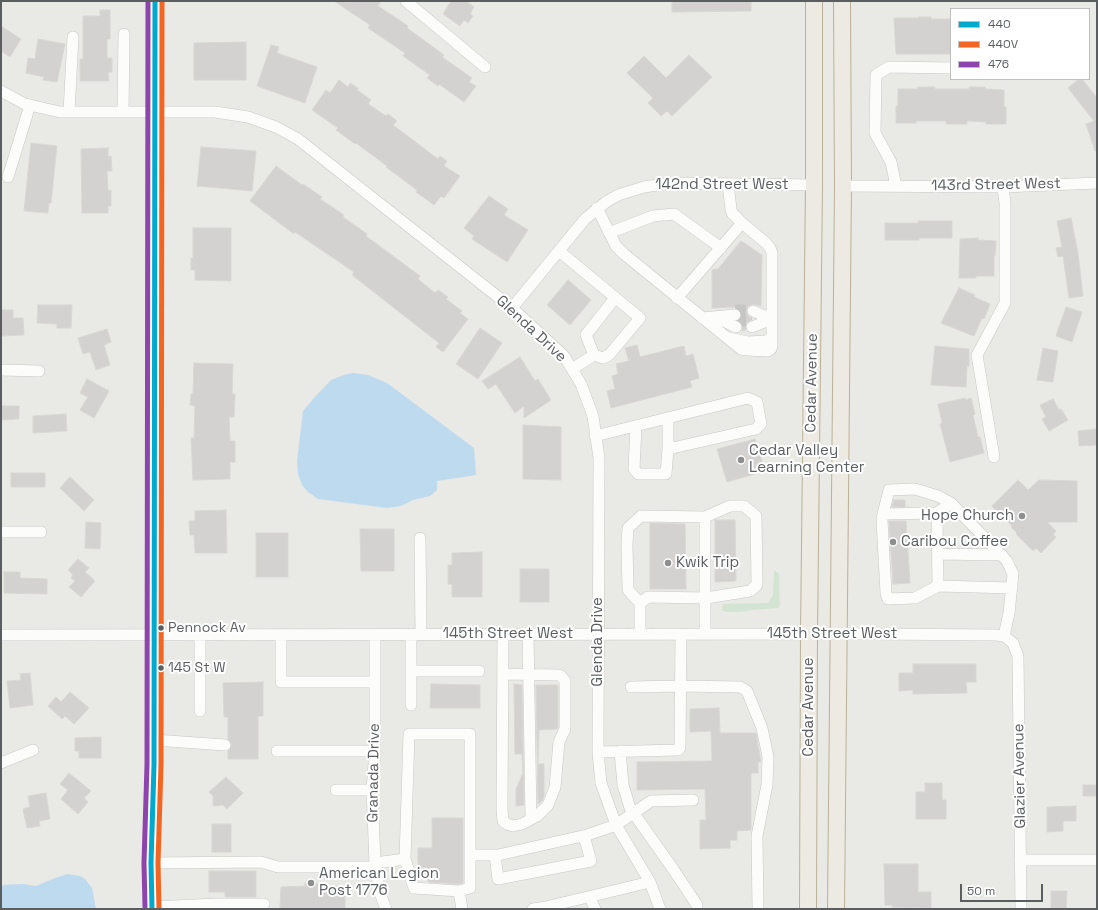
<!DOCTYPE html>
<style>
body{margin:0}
#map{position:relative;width:1098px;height:910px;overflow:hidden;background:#e9e9e5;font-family:"Space Grotesk",sans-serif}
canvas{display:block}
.frame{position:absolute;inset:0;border:2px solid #5b5e61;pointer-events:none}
.legend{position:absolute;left:950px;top:8px;width:140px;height:72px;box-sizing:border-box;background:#fff;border:1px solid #bdbfc0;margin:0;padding:5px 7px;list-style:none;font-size:12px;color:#5b5e61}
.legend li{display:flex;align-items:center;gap:8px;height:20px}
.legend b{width:20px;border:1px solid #bdbfc0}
.scale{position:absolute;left:960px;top:884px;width:83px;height:18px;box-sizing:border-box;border:2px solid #5b5e61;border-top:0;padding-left:5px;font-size:12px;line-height:14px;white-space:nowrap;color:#5b5e61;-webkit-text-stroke:3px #fff;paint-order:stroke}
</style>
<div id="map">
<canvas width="1098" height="910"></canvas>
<div class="frame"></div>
<ul class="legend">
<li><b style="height:5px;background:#00a9ce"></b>440</li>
<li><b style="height:5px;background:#f26522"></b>440V</li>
<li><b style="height:5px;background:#8e44ad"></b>476</li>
</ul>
<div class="scale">50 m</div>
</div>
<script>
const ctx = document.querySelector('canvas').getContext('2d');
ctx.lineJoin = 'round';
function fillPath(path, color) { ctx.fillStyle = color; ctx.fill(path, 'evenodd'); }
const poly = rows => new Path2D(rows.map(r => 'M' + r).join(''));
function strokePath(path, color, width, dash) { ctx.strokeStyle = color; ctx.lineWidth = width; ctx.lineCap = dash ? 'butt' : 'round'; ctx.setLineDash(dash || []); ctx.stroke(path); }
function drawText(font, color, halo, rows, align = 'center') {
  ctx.font = font + ' "Space Grotesk",sans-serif'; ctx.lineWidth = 4; ctx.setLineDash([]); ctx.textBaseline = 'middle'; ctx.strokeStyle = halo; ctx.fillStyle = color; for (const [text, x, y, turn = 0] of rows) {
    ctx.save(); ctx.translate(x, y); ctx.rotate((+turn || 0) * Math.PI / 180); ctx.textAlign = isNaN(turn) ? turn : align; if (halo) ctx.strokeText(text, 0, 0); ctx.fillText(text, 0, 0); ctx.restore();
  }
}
fillPath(poly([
 [774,571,777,572,779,574,780,606,778,608,752,610,740,612,725,612,722,610,723,604,768,603,773,595]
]), '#d4e4d2');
fillPath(poly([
 [353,373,368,375,387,383,474,448,476,475,437,481,437,490,430,496,413,500,401,506,387,508,318,499,308,492,302,485,298,474,297,461,303,411,313,399,331,380,344,375],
 [67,874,80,876,85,879,92,888,96,909,1,909,1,887,3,885,23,884,36,886,55,878]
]), '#bedaef');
const building = poly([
 [334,1,381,1,378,6,408,26,407,28,444,55,442,57,472,78,469,82,476,86,464,102,439,84,438,86,427,78,430,75,403,56,405,53,368,28,370,25,334,1],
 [451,1,466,1,474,7,470,14,473,16,468,23,464,20,460,26,443,14,451,1],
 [672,1,751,1,751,11,672,12,672,1],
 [100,10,110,10,110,39,107,39,107,58,112,58,112,72,108,72,109,81,80,81,80,59,83,59,83,16,100,16,100,10],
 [919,17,931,17,931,19,951,19,951,54,896,54,894,18,919,18,919,17],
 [1,26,21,39,10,57,1,51,1,26],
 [38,39,65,44,57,82,43,80,44,77,26,73,28,58,35,59,38,39],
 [246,42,246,80,194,80,194,43,246,42],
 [271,45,279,47,277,53,317,67,305,103,257,86,271,45],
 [689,55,712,77,672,116,667,111,661,116,648,103,653,98,627,73,644,56,666,78,689,55],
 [1079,79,1082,79,1097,98,1097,151,1095,151,1086,124,1094,121,1068,88,1079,79],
 [339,80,348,87,350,83,358,88,357,90,371,100,368,104,386,116,388,114,397,121,393,125,438,159,440,156,447,161,444,166,460,176,444,198,441,196,434,205,416,192,417,190,386,167,387,166,356,143,355,144,336,130,338,128,312,110,326,90,330,93,339,80],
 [918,87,935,87,935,89,969,89,969,87,985,87,985,89,1004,90,1004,107,1006,107,1006,124,986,124,986,122,967,121,967,124,946,124,946,121,916,121,916,123,896,123,896,106,898,106,898,89,918,89,918,87],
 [31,143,57,146,51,203,49,203,48,213,24,211,31,143],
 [201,147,256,151,252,191,197,186,201,147],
 [108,148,108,156,111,156,112,171,107,171,108,191,111,190,111,206,108,206,108,213,82,213,81,149,108,148],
 [276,166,302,185,303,184,322,197,320,199,344,215,343,217,367,234,366,236,420,276,418,279,435,293,438,290,448,297,446,299,462,311,460,313,468,319,443,352,436,347,439,343,352,275,354,272,295,232,294,234,250,201,276,166],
 [489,196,508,209,504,215,528,230,507,262,472,239,474,236,464,228,489,196],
 [1071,218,1078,253,1083,296,1069,298,1063,256,1058,257,1056,248,1062,247,1057,221,1071,218],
 [918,221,952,221,952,238,919,238,919,240,885,240,885,223,918,223,918,221],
 [193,228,231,228,231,281,195,280,195,270,191,270,191,258,193,258,193,228],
 [978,238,978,240,996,241,995,256,994,256,994,276,976,276,976,278,959,278,960,239,978,238],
 [741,241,762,255,761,306,753,304,748,306,746,312,748,316,752,319,746,323,745,326,746,330,742,331,743,326,739,321,741,318,742,314,738,309,735,307,712,308,712,270,718,269,741,241],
 [568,280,591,300,570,325,547,305,568,280],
 [959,288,975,295,974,297,990,304,984,319,982,318,974,336,941,323,959,288],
 [38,305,72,305,71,328,57,328,57,324,37,323,38,305],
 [1066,307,1082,312,1072,342,1056,336,1066,307],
 [1,310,13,310,13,318,23,318,24,335,1,336,1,310],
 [480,328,502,343,478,379,456,364,480,328],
 [107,329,111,342,104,345,110,365,96,370,90,352,83,354,78,338,107,329],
 [637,345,640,357,684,346,686,356,693,354,699,378,690,381,692,387,611,408,607,391,615,389,612,376,618,374,616,364,629,361,625,348,637,345],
 [935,346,969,349,969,366,967,366,966,387,931,385,935,346],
 [1043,348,1058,351,1053,382,1037,380,1043,348],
 [520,357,535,381,538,379,551,400,524,418,524,406,515,413,496,384,488,389,482,381,520,357],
 [194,363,233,364,232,394,235,394,234,417,229,417,230,441,235,441,235,462,230,462,230,479,193,480,191,438,194,438,195,406,190,405,191,394,193,394,194,363],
 [87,379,109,391,94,418,80,410,88,397,80,393,87,379],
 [965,398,965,400,971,398,975,414,973,415,978,437,980,437,984,453,950,462,940,424,942,423,938,404,965,398],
 [1053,399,1059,410,1061,409,1068,420,1049,431,1042,419,1046,417,1040,405,1053,399],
 [1,406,19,406,19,419,1,420,1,406],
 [66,414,67,431,33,433,33,416,66,414],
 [523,425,561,427,561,480,523,479,523,425],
 [1097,429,1097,445,1079,446,1078,431,1097,429],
 [755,439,765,471,727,482,717,449,755,439],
 [11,473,45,473,45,487,11,487,11,473],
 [70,477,94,500,84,511,60,488,70,477],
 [1018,480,1028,490,1039,480,1077,481,1077,522,1047,522,1056,531,1053,535,1056,537,1041,553,1036,548,1033,551,1016,534,1017,533,1011,527,1012,526,992,506,1018,480],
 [894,500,905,500,905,507,892,507,894,500],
 [226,510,227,553,195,553,194,535,190,535,189,521,195,521,195,511,226,510],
 [715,520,735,520,736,581,715,582,715,520],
 [889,521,906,521,910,583,893,584,889,521],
 [86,522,101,523,100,549,85,548,86,522],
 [650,523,685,524,686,589,650,589,650,523],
 [360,529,394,529,394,571,361,571,360,529],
 [256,533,288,533,288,577,256,577,256,533],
 [482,552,482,597,452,597,452,584,448,584,448,565,452,565,452,553,482,552],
 [78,559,89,568,85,572,95,581,81,597,69,587,75,581,71,578,73,575,68,570,78,559],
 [520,569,549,569,549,602,520,602,520,569],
 [4,572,20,572,20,578,47,579,47,594,4,593,4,572],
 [913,664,976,664,976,682,966,682,967,693,913,694,913,690,899,691,899,673,913,673,913,664],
 [30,673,33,705,10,708,7,681,21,680,20,674,30,673],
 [263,682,263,716,258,716,258,759,228,759,228,751,232,745,228,739,228,717,224,717,223,683,263,682],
 [431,684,480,685,480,708,430,708,431,684],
 [514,684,522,685,524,805,516,806,516,789,523,773,522,754,515,754,514,684],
 [536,685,558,685,558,727,557,729,539,730,538,764,544,764,544,796,542,801,538,804,536,685],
 [70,692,89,708,74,724,65,716,62,719,48,706,56,697,61,702,70,692],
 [719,708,720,733,756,733,761,762,758,762,758,773,751,773,751,830,737,831,737,840,730,840,730,848,700,849,700,820,706,820,705,789,637,790,637,762,712,761,711,731,690,732,690,709,719,708],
 [101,737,101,758,79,758,79,751,75,751,75,738,101,737],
 [69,773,91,791,84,798,88,802,78,814,61,799,68,790,60,784,69,773],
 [226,777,243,793,227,809,223,805,213,806,213,796,209,792,226,777],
 [925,783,942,783,942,800,946,800,946,819,916,819,916,792,925,792,925,783],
 [1083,785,1096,785,1096,796,1083,796,1083,785],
 [46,793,50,819,39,821,40,826,27,828,23,809,30,807,28,796,46,793],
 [1076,806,1076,821,1063,821,1063,831,1047,832,1047,807,1076,806],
 [432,818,463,818,463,883,458,884,429,882,421,875,418,862,418,848,432,848,432,818],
 [212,824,231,824,231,852,212,852,212,824],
 [884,864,918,864,918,892,931,892,931,908,892,907,892,905,885,905,884,864],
 [209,871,256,871,256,897,225,897,225,892,209,892,209,871],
 [305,883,318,883,318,886,345,886,345,909,280,909,281,887,305,886,305,883],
 [1051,891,1067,891,1066,909,1051,909,1051,891]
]);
fillPath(building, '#d3d2d0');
strokePath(building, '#d8d7d4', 1);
strokePath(poly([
 [735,310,753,311],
 [735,321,752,321]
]), '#c6c6c4', 11, [11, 5.5]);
const minor = poly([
 [406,1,485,67],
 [1,91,25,104,60,112,215,112,248,117,276,127,298,139,512,308,564,356,581,384,593,416,599,458,598,752,601,783,616,825,650,882,660,909],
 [69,112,73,37],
 [123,112,124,34],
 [8,177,30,105],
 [843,186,1003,187,1097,183],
 [896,186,891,162,875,133,876,75,889,67,951,68],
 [597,208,616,246,624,254,741,349,746,350,768,351,771,349,772,345,772,253,770,248,766,243,742,223,732,213,731,209,728,184],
 [609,233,653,216,674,214,721,248],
 [559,251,640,318,609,355,603,358,594,355,572,369],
 [677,298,742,223],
 [512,308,585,219,606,202,618,195,644,187,671,183,814,185],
 [753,311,772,319],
 [702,318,735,315],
 [718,318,736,327],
 [752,327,772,319],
 [729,338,748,342,766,341,772,338],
 [594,355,586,335,615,298],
 [1,370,39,371],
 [668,418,668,449],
 [595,436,748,398,757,402,761,424,756,429,668,449,666,474,638,474,634,469,636,426],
 [994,457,977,355,1005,303,1005,203,1003,187],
 [951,503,937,513,883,514,889,490,915,489,938,496,951,503,1007,561,1013,574,1009,613,1004,636],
 [937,513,938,586,1012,588],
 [883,514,882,520,886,593,888,599,915,598,938,586],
 [705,517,705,634],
 [1,532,41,532],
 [420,538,421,634],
 [938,554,1002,555],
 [640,603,648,597,706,598,750,591,757,585,756,516,744,506,730,506,705,517,641,516,628,528,627,545,628,590,640,603,640,634],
 [528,634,531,819],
 [1,635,871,634,996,635,1004,636,1013,643,1018,656,1021,909],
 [200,635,200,711],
 [281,635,281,682,375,682],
 [375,635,375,751,372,790,375,863,380,893,386,909],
 [411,671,479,671],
 [503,674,558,675,561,676,565,681,565,729,559,742,555,787,548,805,537,816,522,824,513,826,507,824,503,821,502,809,503,634],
 [631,687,680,686,740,687,747,691,762,728,768,757,767,785,757,836,758,909],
 [411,705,411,634],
 [154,740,225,745],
 [277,751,375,751],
 [620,751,623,785,630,808,673,869,697,905,697,909],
 [598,752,678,750,680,748,681,635],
 [1,763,33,750],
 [336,790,372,790],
 [470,855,498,855,587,835,616,825,651,801,693,800],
 [495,855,498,879,591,861,584,836],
 [405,859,409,734,470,734,470,888,459,891],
 [1020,860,1097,860],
 [151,863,261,862,278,867,376,867],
 [375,863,405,859,414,888,459,891,462,909],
 [590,897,595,909],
 [152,907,217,904,264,904],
 [152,909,151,863,154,765,155,1],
 [533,909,546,907,650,882]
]);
const highway = poly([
 [808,909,809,635,814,185,814,1],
 [836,909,843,186,842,1]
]);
strokePath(minor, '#c7c7c6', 12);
strokePath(highway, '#bbb197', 18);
strokePath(minor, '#fcfcfb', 11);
strokePath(highway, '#eceae2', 16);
strokePath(poly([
 [152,909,151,863,154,765,155,1]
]), '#00a9ce', 5);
strokePath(poly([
 [159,909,158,863,161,765,162,1]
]), '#f26522', 5);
strokePath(poly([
 [145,907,144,863,147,765,148,1]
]), '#8e44ad', 5);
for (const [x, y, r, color] of [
 [741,460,4,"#8d8f8f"],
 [1022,516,4,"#8d8f8f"],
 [893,542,4,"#8d8f8f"],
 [668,563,4,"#8d8f8f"],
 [161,628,3.5,"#5b5e61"],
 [161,668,3.5,"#5b5e61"],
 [311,883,4,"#8d8f8f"]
]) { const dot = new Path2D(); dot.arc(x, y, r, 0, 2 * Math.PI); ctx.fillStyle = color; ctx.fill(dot); strokePath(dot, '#fff', 1.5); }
drawText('14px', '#5b5e61', '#fff', [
 ["Pennock Av",168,628],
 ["145 St W",168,668]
], 'left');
drawText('15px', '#5b5e61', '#fff', [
 ["142nd Street West",722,185],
 ["143rd Street West",996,185,-1],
 ["Glenda Drive",531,329,43],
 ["Cedar Avenue",812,383,-89],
 ["145th Street West",508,634],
 ["145th Street West",832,634],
 ["Glenda Drive",598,642,-90],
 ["Cedar Avenue",809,707,-90],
 ["Granada Drive",374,773,-89],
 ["Glazier Avenue",1020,776,-91]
]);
drawText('15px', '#5b5e61', '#fff', [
 ["Cedar Valley",749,451],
 ["Learning Center",749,468],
 ["Hope Church",1014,516,"right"],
 ["Caribou Coffee",901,542],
 ["Kwik Trip",676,563],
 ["American Legion",319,874],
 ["Post 1776",319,891]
], 'left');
</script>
